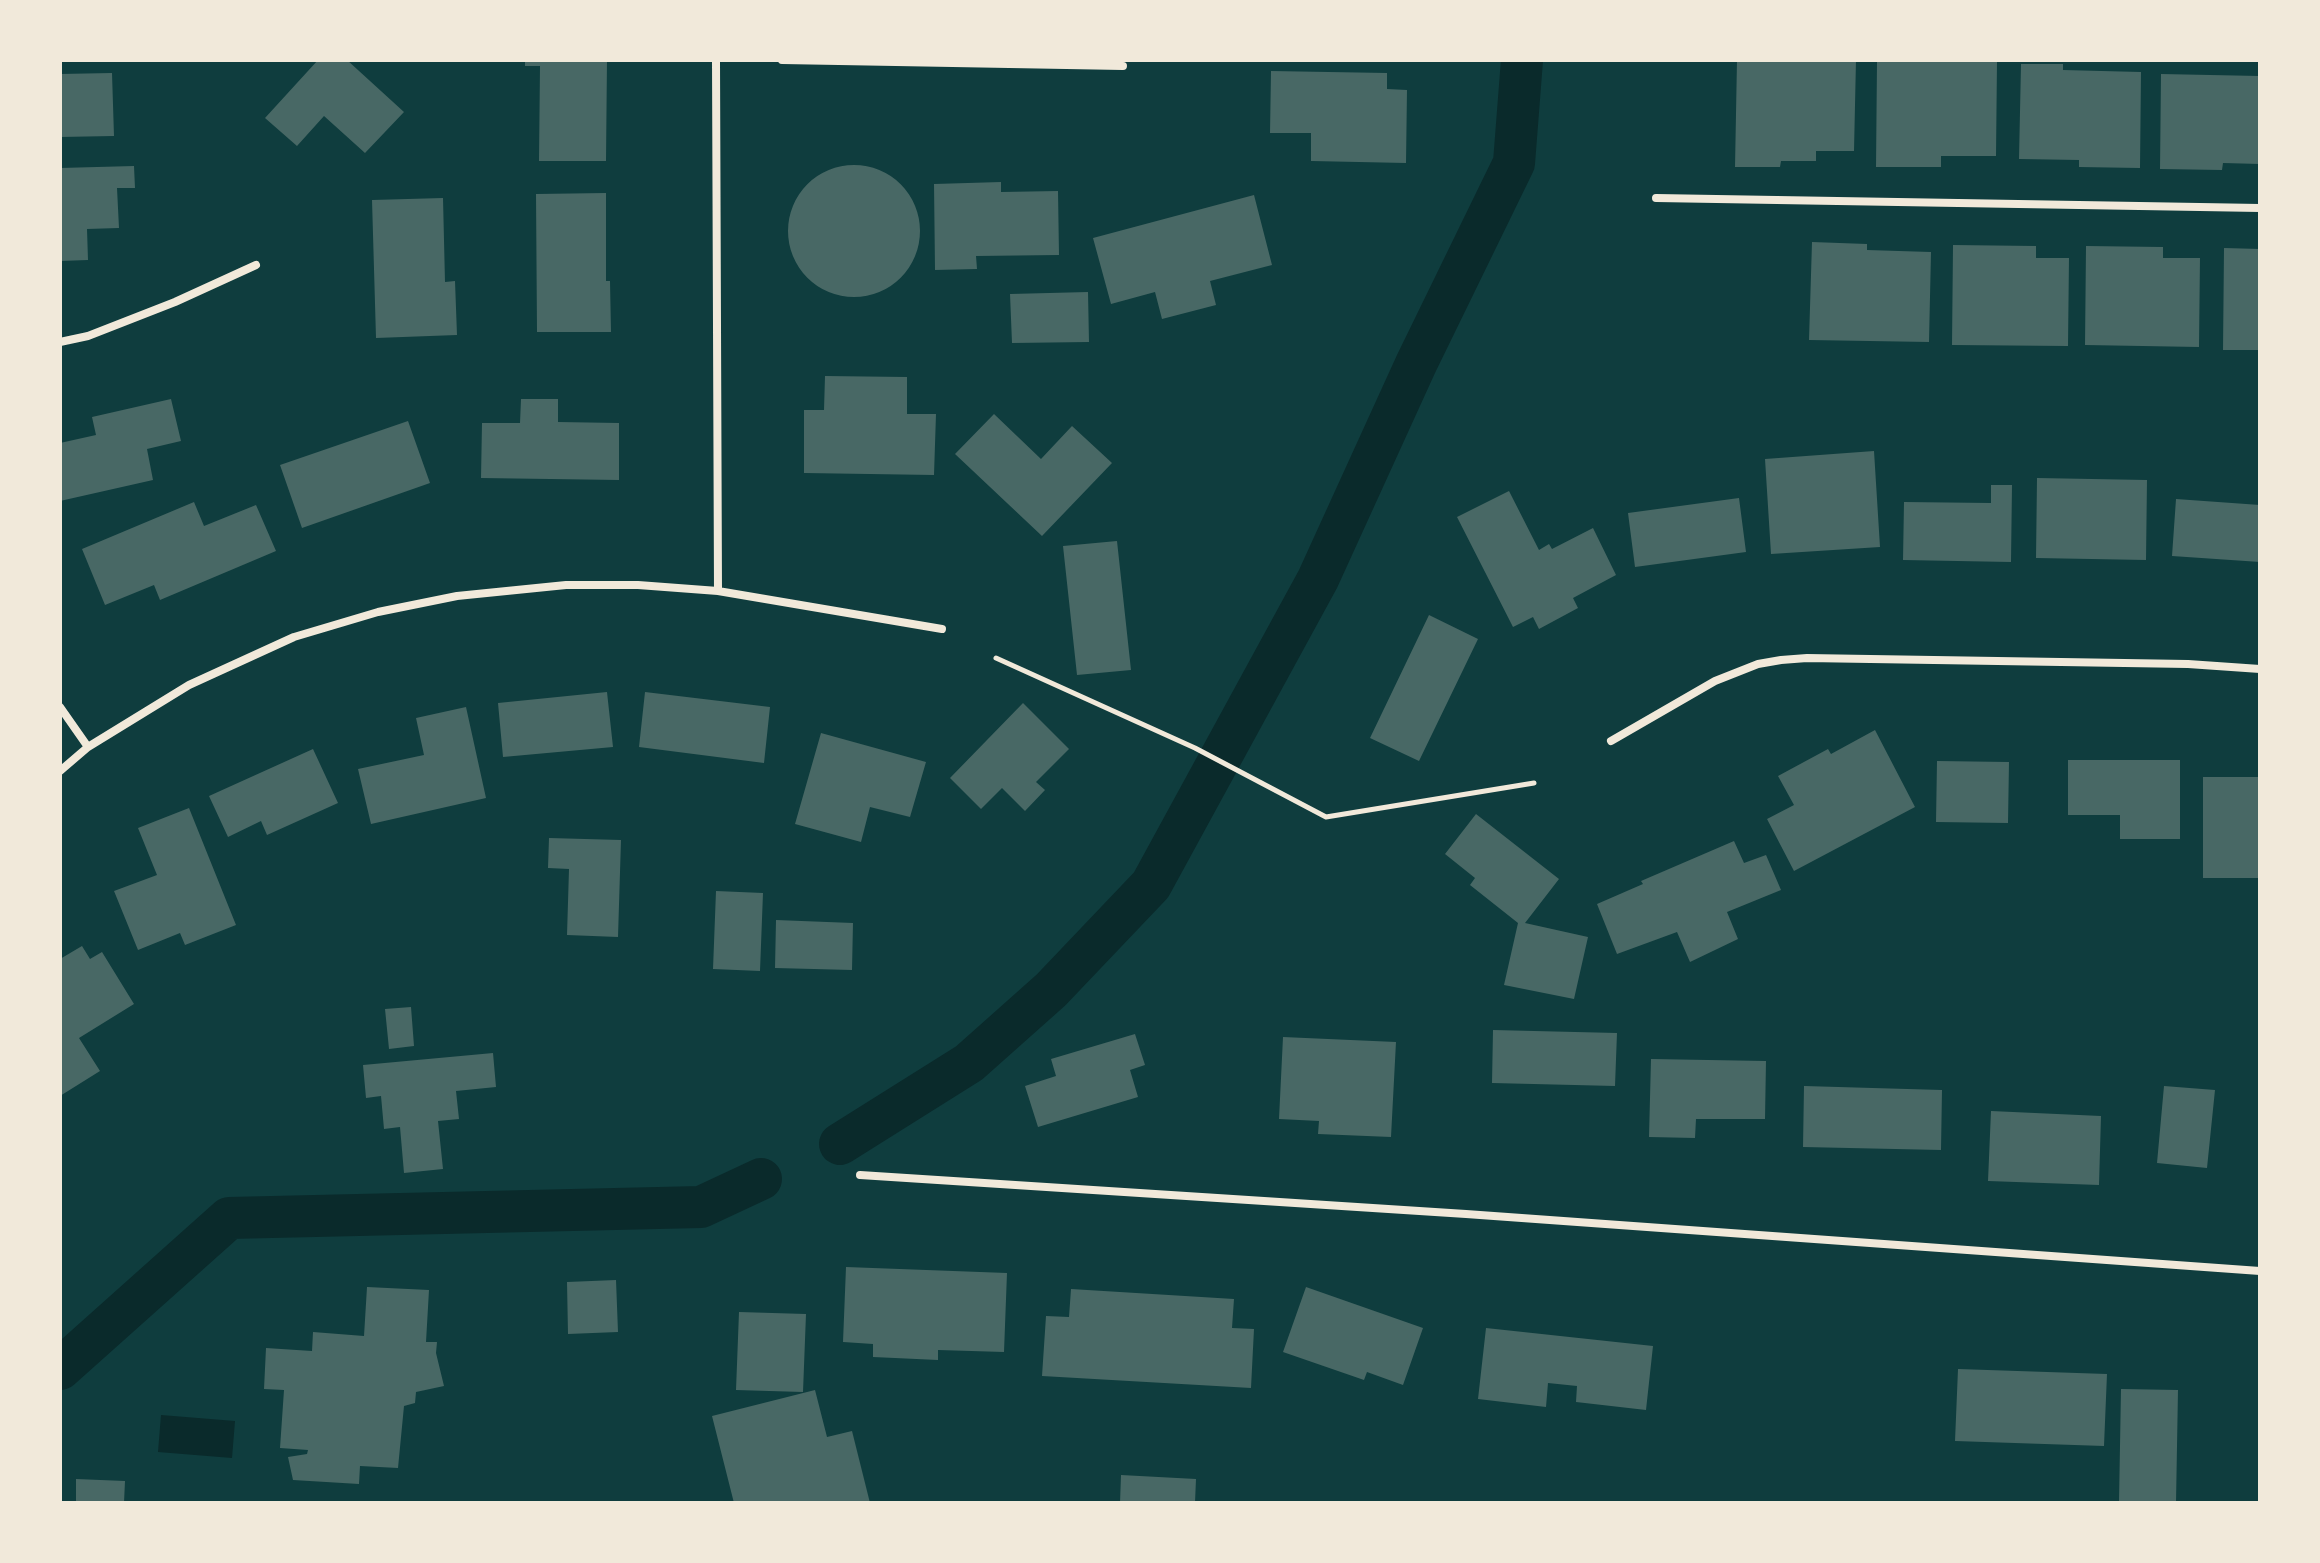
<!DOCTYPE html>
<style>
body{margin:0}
#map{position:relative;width:2320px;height:1563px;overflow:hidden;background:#0f3d3e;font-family:"Space Grotesk",sans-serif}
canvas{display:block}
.frame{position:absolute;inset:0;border:62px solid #f1e9da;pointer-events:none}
</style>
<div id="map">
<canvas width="2320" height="1563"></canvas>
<div class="frame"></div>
</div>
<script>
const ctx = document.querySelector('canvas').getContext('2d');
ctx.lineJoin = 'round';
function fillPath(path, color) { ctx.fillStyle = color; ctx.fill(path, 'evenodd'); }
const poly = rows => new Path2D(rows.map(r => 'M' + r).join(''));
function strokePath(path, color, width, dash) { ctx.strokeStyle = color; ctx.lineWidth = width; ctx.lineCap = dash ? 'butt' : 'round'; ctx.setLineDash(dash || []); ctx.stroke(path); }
fillPath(poly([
 [161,1415,235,1421,232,1458,158,1452]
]), '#0a2a2b');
strokePath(poly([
 [840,1144,969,1063,1051,990,1151,885,1318,579,1416,364,1514,163,1522,60],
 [60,1369,229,1218,701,1207,761,1179]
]), '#0a2a2b', 42);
fillPath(poly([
 [318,60,347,60,404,112,365,153,324,116,297,146,265,118],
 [525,60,607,60,606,161,539,161,540,66,525,66],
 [1737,60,1856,60,1854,151,1816,151,1816,161,1781,161,1780,167,1735,167],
 [1877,62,1997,62,1996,156,1941,156,1941,167,1876,167],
 [2021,64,2063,64,2063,70,2141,72,2140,168,2079,167,2079,160,2019,159],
 [1271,71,1387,73,1387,89,1407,90,1406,163,1311,161,1311,133,1270,133],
 [112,73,114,136,60,137,60,74],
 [2161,74,2260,76,2260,164,2223,163,2222,170,2160,169],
 '788 231a66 66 0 1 1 132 0a66 66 0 1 1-132 0Z',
 [134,166,135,188,117,188,119,228,87,229,88,260,60,261,60,168],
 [1001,182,1001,192,1058,191,1059,255,976,256,977,269,935,270,934,184],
 [606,193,606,281,610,281,611,332,537,332,536,194],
 [1254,195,1272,265,1210,281,1216,305,1162,319,1155,292,1111,304,1093,238],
 [443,198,445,282,455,281,457,335,376,338,372,200],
 [1812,242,1867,244,1867,250,1931,252,1929,342,1809,340],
 [1953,245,2036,246,2036,258,2069,258,2068,346,1952,345],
 [2086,246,2163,247,2163,258,2200,258,2199,347,2085,345],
 [2224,248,2260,249,2260,350,2223,350],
 [1088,292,1089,342,1012,343,1010,294],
 [825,376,907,377,907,414,936,414,934,475,804,473,804,410,824,410],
 [171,399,181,441,147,449,153,480,60,501,60,443,96,435,92,417],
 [521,399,558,399,558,422,619,423,619,480,481,478,482,423,520,423],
 [994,414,1041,459,1072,426,1112,463,1042,536,955,454],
 [408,421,430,483,302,528,280,465],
 [1874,451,1880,547,1771,554,1765,459],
 [2037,478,2147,480,2146,560,2036,558],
 [1991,485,2012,485,2011,562,1903,560,1904,502,1991,503],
 [1509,491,1539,550,1549,544,1552,549,1593,528,1616,575,1573,598,1578,608,1539,629,1533,617,1513,627,1457,517],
 [1739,498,1746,552,1635,567,1628,513],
 [2176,499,2260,505,2260,562,2172,556],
 [194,502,204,526,256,505,276,551,160,600,154,585,105,605,82,549],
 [1117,541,1131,670,1077,675,1063,546],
 [1429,615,1478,639,1419,761,1370,738],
 [607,692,613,747,503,757,498,703],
 [645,692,770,707,764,763,639,747],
 [1023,703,1069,749,1036,782,1045,790,1025,811,1002,788,981,809,950,778],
 [466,707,486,798,371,824,358,769,424,755,416,718],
 [1875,730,1915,807,1794,871,1767,819,1794,805,1778,776,1828,749,1831,754],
 [821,733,926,762,910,817,870,807,861,842,795,824],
 [313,749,338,803,267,835,261,821,228,837,209,796],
 [2068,760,2180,760,2180,839,2120,839,2120,815,2068,815],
 [1937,761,2009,762,2008,823,1936,822],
 [2203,777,2260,777,2260,878,2203,878],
 [189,808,236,925,185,945,180,933,138,950,114,891,157,875,138,828],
 [1476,814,1559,879,1525,923,1588,937,1574,999,1504,985,1518,923,1470,885,1475,878,1445,854],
 [549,838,621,840,618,937,567,935,569,869,548,868],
 [1734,841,1744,863,1766,855,1781,890,1727,912,1738,939,1690,962,1677,932,1617,954,1597,904,1643,884,1641,881],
 [716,891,763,893,760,971,713,969],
 [776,920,853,923,852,970,775,968],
 [82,946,90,959,102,952,134,1004,79,1038,100,1071,60,1096,60,959],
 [411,1007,414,1046,389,1049,385,1009],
 [1493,1030,1617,1033,1615,1086,1492,1083],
 [1135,1034,1145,1065,1130,1070,1138,1097,1038,1127,1025,1086,1056,1076,1051,1059],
 [1283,1037,1396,1042,1391,1137,1318,1134,1319,1121,1279,1119],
 [493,1053,496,1087,456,1091,459,1119,438,1121,443,1169,404,1173,400,1127,384,1129,381,1096,366,1098,363,1065],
 [1651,1059,1766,1061,1765,1119,1696,1119,1695,1138,1649,1137],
 [1804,1086,1942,1090,1941,1150,1803,1147],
 [2164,1086,2215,1090,2207,1168,2157,1163],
 [1991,1111,2101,1116,2099,1185,1988,1181],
 [846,1267,1007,1273,1004,1352,938,1350,938,1360,873,1357,873,1344,843,1342],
 [616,1280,618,1332,568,1334,567,1282],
 [367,1287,429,1290,426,1342,437,1342,436,1353,444,1386,416,1392,415,1403,404,1406,398,1468,360,1466,359,1484,293,1480,288,1457,307,1454,308,1450,280,1448,284,1390,264,1389,266,1348,312,1351,313,1332,364,1336],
 [1306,1287,1423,1328,1403,1385,1367,1372,1364,1380,1283,1352],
 [1071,1289,1234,1299,1232,1328,1254,1329,1251,1388,1042,1376,1046,1316,1069,1317],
 [739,1312,806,1314,803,1392,736,1390],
 [1486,1328,1653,1346,1646,1410,1576,1402,1577,1386,1548,1383,1546,1407,1478,1399],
 [1958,1369,2107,1374,2104,1446,1955,1441],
 [2121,1389,2178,1390,2176,1503,2119,1502],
 [815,1390,827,1437,852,1431,870,1503,734,1503,712,1416],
 [1121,1475,1196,1479,1195,1503,1120,1503],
 [76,1479,125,1481,124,1503,76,1503]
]), '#486865');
strokePath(poly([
 [996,658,1195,748,1326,817,1534,783]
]), '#f1e9da', 5);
strokePath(poly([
 [716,60,718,591],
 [782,60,1123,66],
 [1656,198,2260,208],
 [60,342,88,336,175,302,256,265],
 [60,707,88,747],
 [1611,741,1715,681,1758,664,1781,660,1807,658,2188,664,2260,669],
 [60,771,88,747,189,685,294,637,378,612,457,596,566,585,638,585,718,591,942,629],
 [860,1175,1466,1214,2260,1271]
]), '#f1e9da', 8);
</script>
